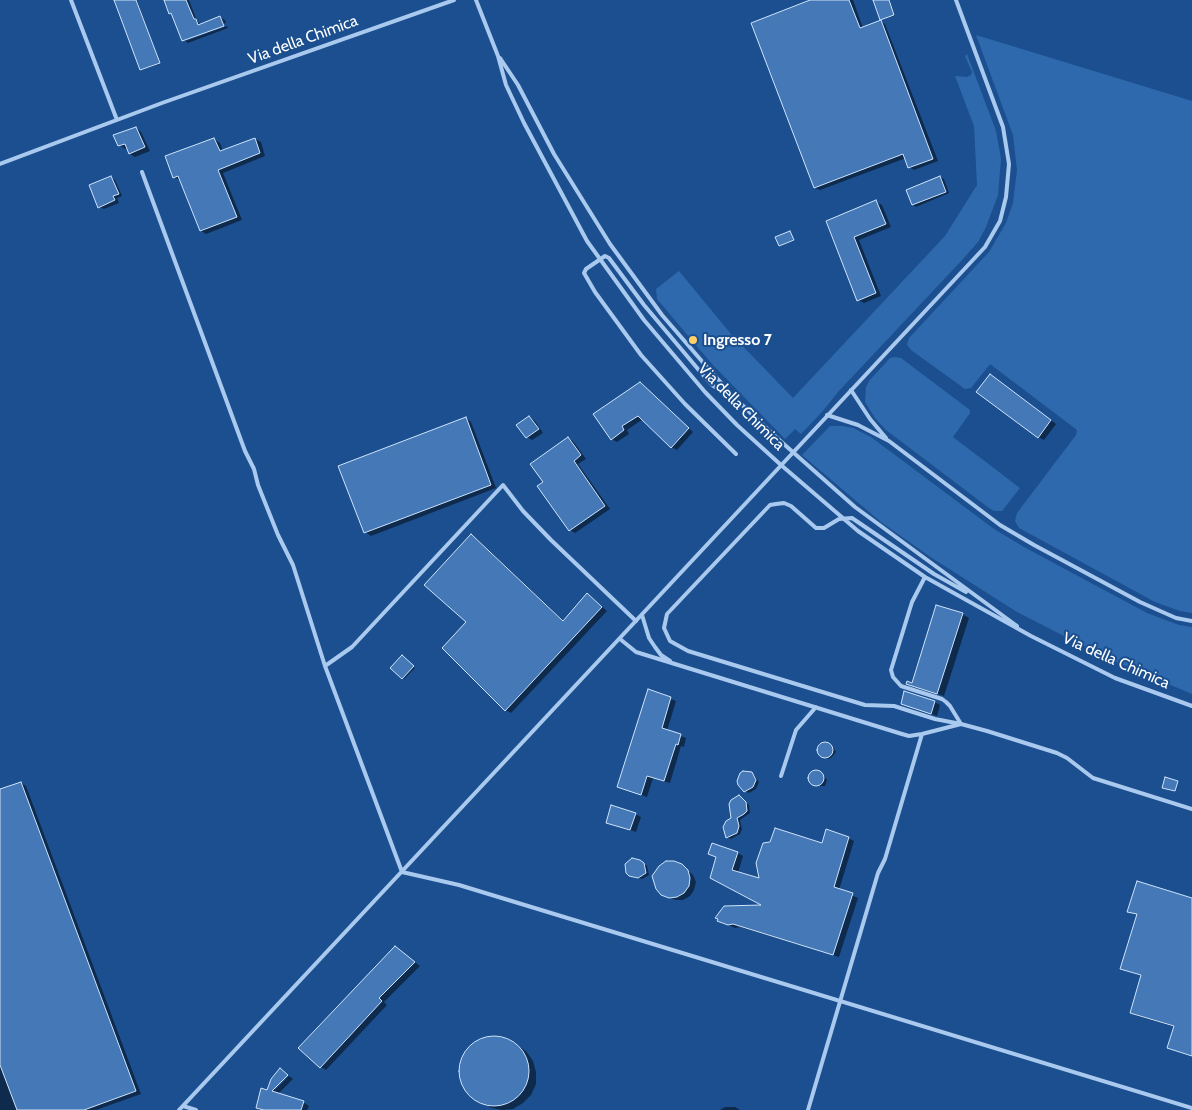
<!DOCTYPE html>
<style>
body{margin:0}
canvas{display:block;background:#1b4f8f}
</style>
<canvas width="1192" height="1110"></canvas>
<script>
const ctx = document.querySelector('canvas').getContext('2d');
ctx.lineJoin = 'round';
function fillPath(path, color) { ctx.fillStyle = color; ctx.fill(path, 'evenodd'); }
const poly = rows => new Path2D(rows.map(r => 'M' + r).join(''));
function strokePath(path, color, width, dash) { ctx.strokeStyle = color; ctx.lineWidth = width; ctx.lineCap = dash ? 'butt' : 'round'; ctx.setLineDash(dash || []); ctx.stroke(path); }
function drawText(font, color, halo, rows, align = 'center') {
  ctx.font = font + ' Cabin,sans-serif'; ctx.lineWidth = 4; ctx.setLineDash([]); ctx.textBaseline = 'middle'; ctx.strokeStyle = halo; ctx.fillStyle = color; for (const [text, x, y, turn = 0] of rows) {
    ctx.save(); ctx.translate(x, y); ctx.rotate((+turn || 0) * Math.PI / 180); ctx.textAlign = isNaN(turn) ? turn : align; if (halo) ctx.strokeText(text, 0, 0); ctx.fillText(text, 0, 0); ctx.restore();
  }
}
fillPath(poly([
 [976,35,1192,101,1192,613,1180,611,1155,602,1019,528,1015,521,1017,513,1076,435,1077,430,990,364,971,388,965,389,911,350,907,345,909,338,989,252,1006,223,1013,203,1017,170,1013,135],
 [967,54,996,131,1001,159,998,195,986,227,978,242,963,259,838,392,822,412,801,434,795,429,785,439,712,364,657,299,656,289,679,271,731,334,793,398,945,236,977,185,974,126,955,76,967,77,971,75,972,72,965,56],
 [894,357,901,358,970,410,970,413,953,437,1020,488,1002,511,994,511,989,508,886,430,875,418,865,402,866,387,869,381,890,358],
 [830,426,843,426,853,428,871,437,994,529,1024,547,1147,613,1179,625,1192,627,1192,694,1107,658,1017,612,932,558,881,522,802,455]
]), '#2e69ad');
fillPath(poly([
 [115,0,137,0,160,64,141,70],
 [165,0,189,0,197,21,201,25,220,17,225,20,226,23,185,39,185,41],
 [814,0,853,0,863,28,881,21,885,24,938,161,914,170,909,167,906,158,820,190,815,188],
 [875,0,889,0,895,16,881,19],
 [227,26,228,28,188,43,185,41],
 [136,128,141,132,150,151,135,157,130,154,127,148,125,149,119,145],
 [214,139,220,143,223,151,255,139,261,142,265,156,223,173,242,220,206,234,201,231,180,180,174,177],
 [940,177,944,179,949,193,916,207,913,205],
 [111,178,115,180,122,196,117,198,119,203,104,209,99,207],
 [876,202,882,205,891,227,859,240,881,296,864,303,858,300,827,222],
 [790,232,794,241,780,245],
 [996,379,1056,424,1044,440,1038,437],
 [640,384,645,387,693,432,677,450,671,447,643,419,627,430,629,434,617,442,611,439],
 [529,417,535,421,543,433,532,440,527,437],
 [466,418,471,422,496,488,371,536,365,532],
 [568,438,573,441,586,459,578,464,610,509,575,533,570,530,545,482],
 [471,536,477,539,564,621,588,595,607,611,511,713,506,710],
 [962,614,969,618,944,696,915,687,908,683,913,684],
 [404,657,415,668,404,679,392,668],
 [648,690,676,701,667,731,686,738,684,747,681,746,670,783,653,778,647,797,624,789],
 [935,702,940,705,937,716,902,704],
 [823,743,833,747,836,752,831,758,827,759,823,756,818,750],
 [814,772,819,772,823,774,827,780,825,786,816,786,810,782,810,776],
 [751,773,755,776,759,782,756,789,749,793,745,791],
 [21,783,26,786,141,1094,96,1110,0,1110,0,790],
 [739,797,749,805,750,813,740,820,742,829,740,834,731,839,727,837,732,818,729,808,732,801],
 [635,814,641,817,636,832,607,822],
 [848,838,854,841,839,890,858,898,839,957,740,927,735,928,719,921,765,906,717,858,710,854,738,853,743,856,738,873,761,879,823,845],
 [640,861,647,866,649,875,642,879,630,875],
 [682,865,693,875,696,882,694,890,690,896,683,900,676,900,668,897],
 [1192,900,1192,1056,1169,1047,1175,1027,1137,1016,1131,1012,1142,976,1121,968,1138,915,1129,911],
 [396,948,420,966,384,1002,387,1005,326,1070,321,1067,300,1048],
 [496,1037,507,1040,526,1051,533,1061,536,1072,536,1084,531,1095,523,1103,513,1109,502,1110,492,1108,482,1103,474,1098,466,1090,462,1081,460,1070,462,1060,467,1050,475,1043,484,1039],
 [281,1069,288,1074,275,1087,275,1090,289,1076,293,1079,277,1095,303,1102,309,1106,307,1110,263,1110,257,1107],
 [725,1107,735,1107,740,1110,720,1110]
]), '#0007');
const building = poly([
 [114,0,136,0,160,63,140,70,114,0],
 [164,0,186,0,194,19,196,19,198,25,220,16,224,26,182,41,171,13,169,14,164,0],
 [810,0,849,0,860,28,881,20,933,159,908,168,903,154,814,188,751,23,810,0],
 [873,0,889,0,894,15,880,20,873,0],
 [136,127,145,147,129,154,125,144,118,146,113,135,136,127],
 [214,138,220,151,255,138,260,153,218,170,237,217,200,231,178,176,173,178,165,156,214,138],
 [111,176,119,194,113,196,115,200,98,208,89,185,111,176],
 [940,176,946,192,912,205,906,190,940,176],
 [876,200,886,224,854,237,876,293,857,301,826,221,876,200],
 [790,231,794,240,779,246,775,237,790,231],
 [990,374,1051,420,1038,438,976,392,990,374],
 [640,382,689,428,671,448,638,416,622,426,624,430,611,440,593,414,640,382],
 [529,416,539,429,526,438,516,425,529,416],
 [466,417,491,485,364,533,338,466,466,417],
 [568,437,581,455,574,461,605,506,569,531,537,486,543,482,530,464,568,437],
 [471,534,563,621,587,593,602,607,505,711,442,648,466,622,424,585,471,534],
 [936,605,963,613,937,694,906,684,907,681,912,683,936,605],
 [402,655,414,666,402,679,390,668,402,655],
 [648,689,671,697,662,728,681,734,678,745,676,744,664,781,647,776,641,795,617,787,648,689],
 [904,691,935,701,931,714,901,704,904,691],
 '817 750a8 8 0 1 1 16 0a8 8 0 1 1-16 0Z',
 '808 778a8 8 0 1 1 16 0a8 8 0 1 1-16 0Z',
 [743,771,752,772,756,780,753,787,744,792,738,785,737,781,740,773,743,771],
 [1165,777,1178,781,1175,791,1162,788,1165,777],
 [21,782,136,1091,84,1110,17,1110,0,1065,0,789,21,782],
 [739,795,746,802,747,811,744,814,737,818,739,826,737,833,726,838,723,827,726,821,731,818,729,804,731,800,739,795],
 [611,805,636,813,630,830,606,823,611,805],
 [775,828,822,843,826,829,849,837,834,887,853,893,833,955,733,924,728,925,717,921,718,919,715,918,724,906,761,905,710,878,716,857,708,854,712,843,738,852,732,870,759,878,756,863,763,843,770,842,775,828],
 [632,858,640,860,644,863,646,873,638,878,629,876,626,873,625,864,632,858],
 [666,861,674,861,682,864,688,870,690,878,689,886,684,893,677,897,669,898,661,895,656,889,652,876,659,866,666,861],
 [1137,881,1192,898,1192,1056,1167,1048,1174,1026,1130,1013,1141,975,1120,969,1137,914,1127,912,1137,881],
 [395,946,415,962,379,998,382,1001,320,1068,298,1048,395,946],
 '459 1071a35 35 0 1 1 70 0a35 35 0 1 1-70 0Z',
 [280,1068,288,1075,272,1091,304,1101,301,1110,264,1110,256,1108,261,1088,267,1090,271,1079,280,1068]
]);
fillPath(building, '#4478b7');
strokePath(building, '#cfe3fa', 1);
strokePath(poly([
 [71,0,117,120],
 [476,0,498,56,506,85,524,123,587,241,644,320,705,392,737,425,781,465,858,531,925,577,1031,636,1115,678,1192,706],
 [500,58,518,85,554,154,610,244,662,315,713,374,740,403,777,438,855,507,1017,626],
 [0,164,162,103,454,0],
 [142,172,245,451,254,469,258,485,278,535,293,565,325,666,402,872,459,885,1192,1108],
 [851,390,870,419,886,438],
 [734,399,712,385,703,375,644,305,609,258,605,256,586,269,584,273,595,292,641,355,685,404,736,454],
 [827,415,858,425,889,441,1000,525,1034,545,1140,602,1176,618,1192,621],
 [925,577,912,602,891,670,893,677,901,686,942,699,946,702,950,706,961,724],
 [642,615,649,638,655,647,661,655,670,661],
 [620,639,636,652,902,734,909,736,922,734,961,724,987,731,1057,753,1067,758,1093,778,1192,809],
 [325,666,352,647,503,485,523,511,551,540,636,621],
 [961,724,935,719,894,706,865,705,688,651,670,641,664,628,667,614,770,505,776,504,784,503,791,506,816,528,824,528,839,519,852,518,934,574,966,592],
 [781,776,796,730,816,707],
 [183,1106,196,1110],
 [179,1110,985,247,1000,221,1006,197,1009,164,1003,127,956,0],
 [808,1110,878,873,885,859,922,734]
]), '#a9c9ee', 4);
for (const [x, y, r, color] of [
 [693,340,5,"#ffd166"]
]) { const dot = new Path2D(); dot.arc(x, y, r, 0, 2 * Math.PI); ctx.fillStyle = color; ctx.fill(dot); strokePath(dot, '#1b4f8f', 2); }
drawText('16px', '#fff', '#1b4f8f', [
 ["Via della Chimica",303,40,-20],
 ["Via della Chimica",741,407,45],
 ["Via della Chimica",1116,661,24]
]);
drawText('bold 16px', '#fff', '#1b4f8f', [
 ["Ingresso 7",703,340]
], 'left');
</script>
